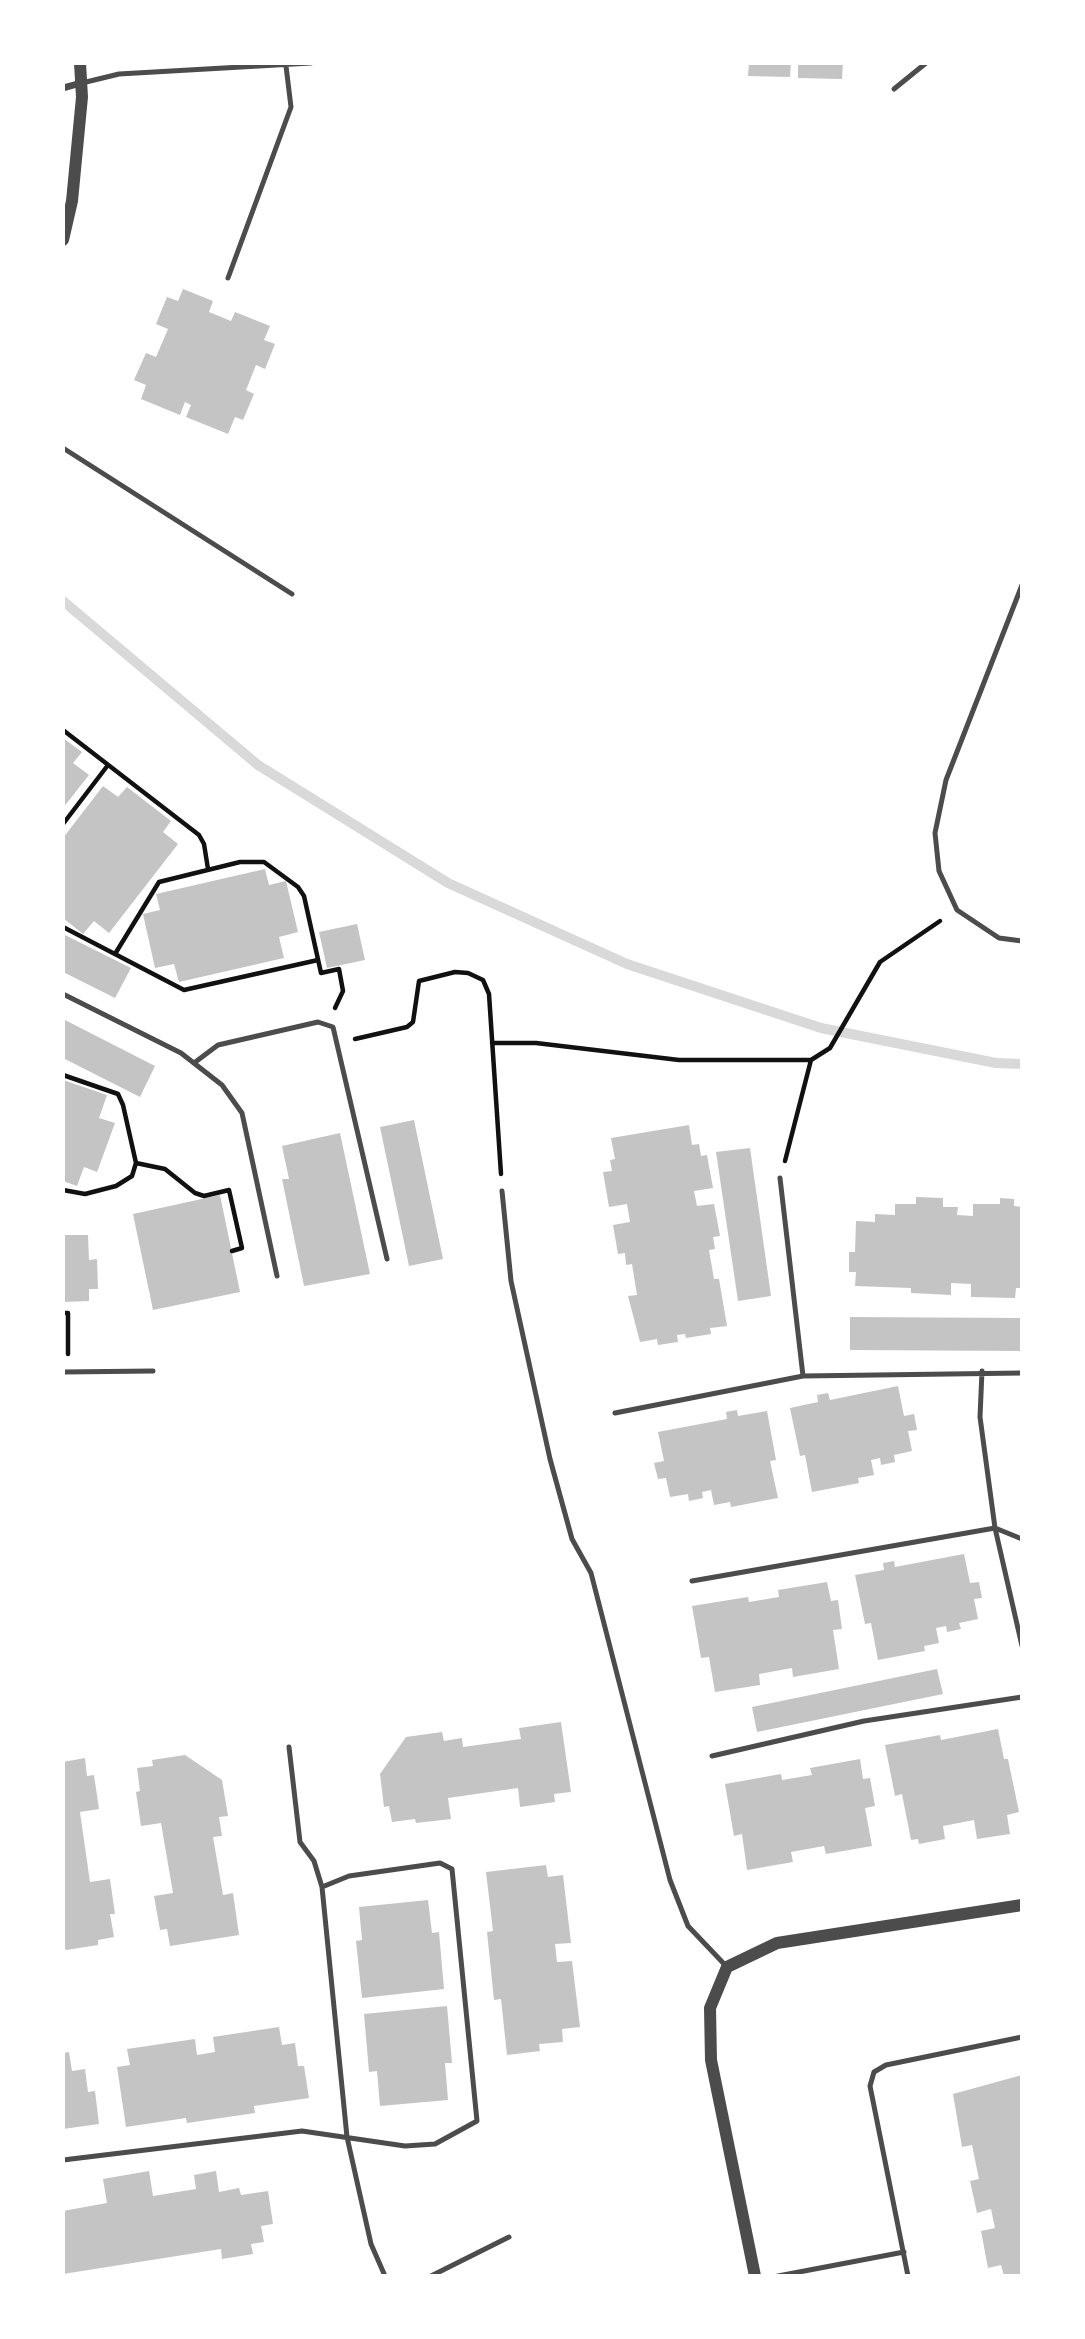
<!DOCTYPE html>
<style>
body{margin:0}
#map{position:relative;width:1085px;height:2339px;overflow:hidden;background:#fff;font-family:"PT Sans",sans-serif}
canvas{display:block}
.frame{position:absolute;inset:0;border:65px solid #fff;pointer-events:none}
</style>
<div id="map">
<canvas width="1085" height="2339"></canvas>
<div class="frame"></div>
</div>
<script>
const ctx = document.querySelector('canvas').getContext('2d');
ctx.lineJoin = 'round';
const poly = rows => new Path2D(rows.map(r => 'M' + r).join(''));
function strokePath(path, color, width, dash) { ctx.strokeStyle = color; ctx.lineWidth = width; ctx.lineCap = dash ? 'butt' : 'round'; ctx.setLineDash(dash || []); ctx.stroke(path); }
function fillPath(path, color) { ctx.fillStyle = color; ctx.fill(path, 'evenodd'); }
strokePath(poly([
 [63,601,258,765,448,883,627,964,821,1028,996,1063,1022,1064]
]), '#d9d9d9', 10);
fillPath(poly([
 [749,63,791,63,790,77,748,76],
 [798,63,843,63,842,79,798,78],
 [183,289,213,301,209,312,231,321,235,312,270,326,264,340,275,344,265,369,256,365,246,390,254,394,243,420,235,417,228,434,186,417,191,405,185,402,180,415,141,399,146,385,134,380,146,353,156,357,168,329,156,324,167,297,178,301],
 [63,738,82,752,73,763,89,775,63,808],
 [103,786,118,797,127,787,171,821,163,832,178,844,109,933,94,921,83,934,63,918,63,838],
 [265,869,269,885,286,881,298,932,279,937,284,958,179,982,174,964,155,968,143,914,160,910,156,894],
 [357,924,365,960,327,968,319,932],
 [63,934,131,968,115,998,63,972],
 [63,1019,155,1066,140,1097,63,1058],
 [63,1080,107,1095,99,1118,115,1123,97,1172,84,1167,77,1186,63,1181],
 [414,1120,443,1259,409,1266,380,1127],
 [689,1125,692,1145,699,1144,701,1156,707,1155,713,1188,694,1191,697,1206,714,1204,720,1236,713,1237,715,1249,709,1250,714,1279,719,1279,727,1326,710,1328,711,1334,686,1338,685,1334,677,1335,678,1342,658,1345,657,1339,640,1342,628,1296,637,1295,632,1264,626,1265,625,1253,618,1254,613,1225,630,1222,627,1204,609,1207,603,1172,612,1171,610,1160,615,1159,611,1138],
 [340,1133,370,1274,304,1286,282,1179,289,1179,282,1146],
 [750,1148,771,1296,738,1301,716,1152],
 [220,1195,240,1292,153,1310,133,1214],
 [916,1197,943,1198,943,1207,958,1207,957,1215,973,1216,973,1204,1000,1204,1000,1198,1014,1199,1014,1206,1022,1207,1022,1288,1016,1288,1015,1298,971,1297,971,1284,951,1283,951,1295,911,1293,911,1288,855,1286,856,1272,849,1272,849,1252,855,1252,856,1221,875,1222,875,1214,895,1215,895,1204,916,1204],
 [63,1235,88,1235,89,1260,97,1259,98,1289,89,1289,89,1301,63,1302],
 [850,1317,1022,1318,1022,1351,850,1350],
 [898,1386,904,1416,914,1414,917,1430,908,1431,912,1451,894,1455,895,1462,881,1465,880,1458,871,1460,874,1475,858,1478,859,1483,812,1492,805,1455,800,1456,790,1408,818,1402,817,1395,828,1393,830,1400],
 [737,1410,738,1416,767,1411,776,1460,770,1461,778,1498,731,1507,730,1502,714,1505,711,1490,702,1492,703,1498,689,1501,688,1494,670,1497,666,1478,658,1479,654,1463,664,1461,658,1432,727,1419,726,1412],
 [964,1554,970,1583,979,1582,982,1598,974,1599,978,1619,959,1623,961,1629,947,1632,946,1626,936,1628,939,1643,924,1646,925,1651,878,1660,871,1623,865,1624,855,1575,884,1570,883,1563,894,1561,895,1567],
 [827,1582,831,1601,838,1600,842,1629,833,1630,839,1669,793,1677,792,1668,759,1674,760,1685,715,1692,709,1657,701,1658,692,1606,748,1597,749,1602,779,1597,778,1590],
 [937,1669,943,1694,757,1732,752,1707],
 [561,1722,571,1792,554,1794,555,1802,520,1807,518,1788,448,1798,451,1819,416,1823,415,1819,392,1822,389,1806,384,1807,380,1774,406,1737,442,1732,444,1741,462,1738,463,1747,521,1739,519,1728],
 [998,1729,1004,1759,1008,1759,1019,1812,1007,1815,1010,1834,977,1839,974,1820,943,1826,945,1839,919,1844,918,1839,911,1840,902,1794,895,1796,885,1745,940,1735,941,1740],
 [185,1755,222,1780,228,1816,219,1817,222,1836,213,1837,223,1895,233,1893,239,1935,170,1946,167,1929,160,1930,154,1896,173,1893,161,1823,141,1826,136,1792,140,1791,137,1768,153,1766,152,1760],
 [85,1758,87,1776,94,1775,99,1809,80,1812,90,1882,110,1879,115,1914,110,1914,114,1937,98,1940,98,1945,66,1950,63,1948,63,1762],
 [860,1759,863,1779,870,1778,875,1806,865,1808,872,1846,826,1854,824,1846,791,1852,793,1862,747,1870,742,1834,734,1836,725,1784,781,1774,782,1780,812,1775,810,1768],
 [546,1865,548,1877,563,1875,571,1943,555,1944,557,1962,572,1961,580,2027,562,2029,563,2042,539,2044,540,2051,507,2055,501,1999,494,2000,487,1932,493,1931,486,1872],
 [428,1900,432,1933,439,1932,444,1989,362,1998,356,1941,362,1940,359,1907],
 [447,2006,452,2063,445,2063,448,2100,380,2106,377,2071,369,2072,364,2014],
 [279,2027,282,2045,295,2043,298,2066,304,2066,309,2098,254,2106,255,2113,187,2123,186,2118,126,2127,117,2067,130,2065,127,2049,195,2039,197,2055,215,2052,213,2037],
 [69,2052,72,2071,85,2069,88,2092,95,2091,99,2124,63,2129,63,2053],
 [1022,2075,1022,2276,1004,2276,1001,2265,988,2268,981,2231,995,2228,991,2209,977,2213,970,2181,979,2179,972,2145,962,2147,953,2094],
 [149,2171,153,2196,196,2189,194,2175,216,2171,219,2192,239,2188,241,2195,268,2191,273,2224,261,2226,264,2242,251,2244,253,2254,222,2259,221,2249,63,2274,63,2211,107,2203,103,2179]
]), '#c4c4c4');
strokePath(poly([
 [63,730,199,835,204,844,208,869],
 [63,824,108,765],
 [63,927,184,990,318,960],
 [115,954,159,882,240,862,264,862,298,887,304,896,321,973,339,969,343,991,335,1008],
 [355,1039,407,1027,413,1022,419,981,455,972,468,973,483,980,489,994,501,1174],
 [492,1043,536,1043,679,1060,811,1060,830,1048,880,962,940,921],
 [63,1075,118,1094,123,1105,136,1163,132,1176,116,1186,85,1194,63,1190],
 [785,1161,811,1060],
 [136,1163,165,1169,195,1193,204,1196,229,1190,242,1248,232,1251],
 [63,1313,68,1313,68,1354]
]), '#111', 4.5);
strokePath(poly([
 [82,83,119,74,311,63],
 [894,89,926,63],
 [228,278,291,107,286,66],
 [63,448,292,594],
 [1022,585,946,780,935,833,939,871,957,910,999,938,1022,941],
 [63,994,181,1053,222,1085,242,1113,277,1276],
 [194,1063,218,1045,318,1022,333,1027,387,1259],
 [780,1178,803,1376],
 [502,1191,511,1281,550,1459,572,1539,591,1573,670,1880,688,1926,727,1967],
 [982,1371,980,1417,995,1528,1022,1646],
 [63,1372,153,1371],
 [615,1413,803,1376,1022,1373],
 [692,1581,995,1528,1022,1539],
 [289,1747,300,1842,314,1861,322,1887,347,2137,371,2244,385,2276],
 [712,1756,864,1721,1022,1697],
 [63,2160,302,2131,405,2146,435,2144,477,2121,452,1869,440,1863,349,1876,322,1887],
 [431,2276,509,2237],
 [778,2276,904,2252],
 [908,2276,870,2086,874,2072,886,2065,1022,2037]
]), '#4c4c4c', 5);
strokePath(poly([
 [63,88,81,83]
]), '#4c4c4c', 7);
strokePath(poly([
 [63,240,72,201,82,97,80,63],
 [755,2276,711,2060,710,2008,727,1967,777,1943,1022,1905]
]), '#4c4c4c', 12);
</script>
